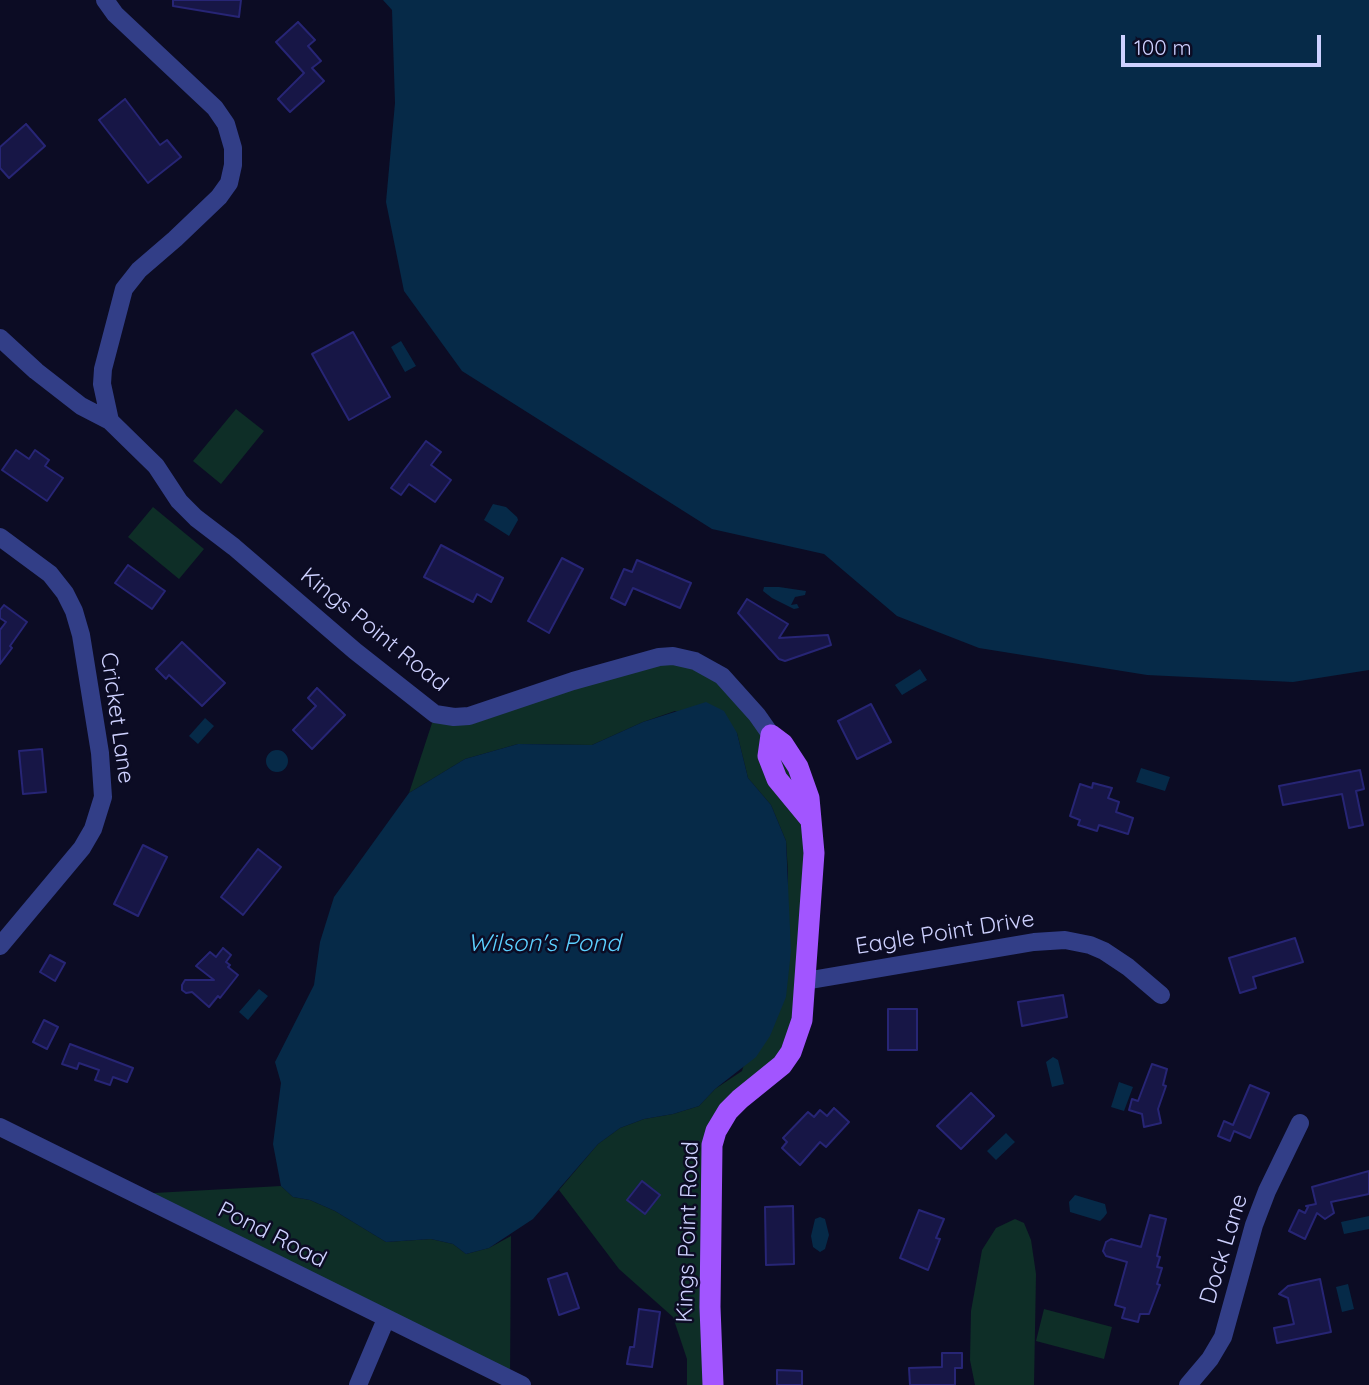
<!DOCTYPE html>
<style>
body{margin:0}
#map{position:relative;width:1369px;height:1385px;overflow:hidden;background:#0c0c24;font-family:Quicksand,sans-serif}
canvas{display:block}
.scale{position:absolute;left:1121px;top:35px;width:200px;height:32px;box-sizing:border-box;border:4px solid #ced1ff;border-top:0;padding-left:9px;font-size:21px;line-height:24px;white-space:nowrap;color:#ced1ff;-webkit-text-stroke:5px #0c0c24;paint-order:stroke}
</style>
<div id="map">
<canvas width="1369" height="1385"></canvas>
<div class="scale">100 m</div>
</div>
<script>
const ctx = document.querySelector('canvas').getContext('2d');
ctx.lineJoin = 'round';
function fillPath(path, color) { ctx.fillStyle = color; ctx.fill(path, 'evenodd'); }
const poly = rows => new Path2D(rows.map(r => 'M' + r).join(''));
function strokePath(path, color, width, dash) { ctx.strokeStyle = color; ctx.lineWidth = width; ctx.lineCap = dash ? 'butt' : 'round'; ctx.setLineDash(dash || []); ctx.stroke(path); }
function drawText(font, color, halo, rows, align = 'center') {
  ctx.font = font + ' Quicksand,sans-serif'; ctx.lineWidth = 5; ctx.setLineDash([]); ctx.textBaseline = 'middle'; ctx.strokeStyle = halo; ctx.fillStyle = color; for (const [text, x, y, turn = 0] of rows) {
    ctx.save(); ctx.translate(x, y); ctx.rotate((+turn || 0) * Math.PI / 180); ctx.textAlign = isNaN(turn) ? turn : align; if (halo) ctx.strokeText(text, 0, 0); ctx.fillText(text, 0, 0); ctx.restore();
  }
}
fillPath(poly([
 [236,409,264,431,221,484,193,461],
 [153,507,204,549,179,579,128,537],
 [659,657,722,676,809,798,791,1052,716,1131,713,1385,687,1385,687,1359,673,1317,619,1269,559,1190,598,1144,620,1128,644,1119,673,1114,699,1106,715,1089,742,1071,788,913,788,872,786,841,771,805,748,778,737,733,675,711,643,722,592,745,518,744,465,759,409,793,435,714,454,717],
 [281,1186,293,1197,310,1200,335,1211,386,1242,431,1239,453,1244,466,1254,489,1248,511,1236,510,1379,136,1194],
 [1015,1219,1024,1223,1031,1240,1036,1274,1034,1385,975,1385,970,1360,971,1311,982,1250,996,1228],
 [1044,1309,1112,1327,1104,1359,1036,1341]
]), '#0e2e27');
fillPath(poly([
 [383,0,1369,0,1369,670,1293,682,1147,675,979,648,897,616,824,554,712,529,462,371,404,291,386,202,395,103,392,10],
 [401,341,416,366,405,372,391,347],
 [493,504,506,507,517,517,518,520,509,536,484,520],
 [764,587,779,587,806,591,805,595,795,597,791,605,797,604,799,608,794,609,772,598,763,591],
 [920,669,927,680,902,695,895,685],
 [706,702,724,711,737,733,748,778,771,805,786,841,791,951,786,997,770,1036,756,1057,715,1089,699,1106,673,1114,644,1119,620,1128,598,1144,533,1219,489,1248,466,1254,453,1244,431,1239,386,1242,335,1211,310,1200,293,1197,281,1186,273,1144,281,1083,275,1062,314,985,320,942,334,897,409,793,465,759,518,744,592,745,643,722],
 [205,718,214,726,198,744,189,736],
 '266 761a11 11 0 1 1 22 0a11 11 0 1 1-22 0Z',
 [1141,768,1170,777,1165,791,1136,782],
 [259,989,268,996,248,1020,239,1012],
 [1053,1057,1058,1060,1064,1084,1052,1087,1046,1062],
 [1119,1082,1133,1087,1124,1111,1111,1107],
 [1006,1133,1015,1142,996,1160,987,1151],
 [1075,1195,1105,1204,1107,1213,1104,1217,1100,1221,1070,1212,1069,1202],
 [1369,1216,1369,1229,1344,1234,1341,1222],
 [820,1217,825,1219,829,1235,825,1249,820,1252,813,1247,811,1236,815,1219],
 [1348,1284,1354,1309,1342,1312,1336,1287]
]), '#062a48');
const building = poly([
 [173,0,241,0,239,17,173,6,173,0],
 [298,22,315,40,308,46,321,61,312,68,324,81,290,112,278,99,304,73,276,42,298,22],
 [125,99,160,145,167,140,181,157,148,183,99,120,125,99],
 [26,124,45,146,9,178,0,168,0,147,26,124],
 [353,332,390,397,349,420,312,354,353,332],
 [426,441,441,452,431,465,451,480,435,502,409,484,401,495,391,488,426,441],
 [16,450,29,459,35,450,49,460,45,466,63,478,47,501,2,470,16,450],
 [441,545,503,578,491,602,477,594,473,602,424,577,441,545],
 [562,558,583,569,549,633,528,621,562,558],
 [637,560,691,583,680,608,633,588,625,605,611,598,624,569,632,572,637,560],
 [128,565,165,591,152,609,115,583,128,565],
 [747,599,788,624,779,638,828,635,831,645,785,661,779,659,738,613,747,599],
 [4,605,27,622,10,646,12,648,0,664,0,630,6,622,0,618,0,610,4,605],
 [182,642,225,683,202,706,169,675,166,679,156,669,182,642],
 [317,688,345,715,312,749,293,730,316,706,308,698,317,688],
 [871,704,891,742,857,759,838,721,871,704],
 [42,749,46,792,23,794,19,751,42,749],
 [1360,770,1364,789,1356,791,1363,825,1349,828,1342,794,1283,805,1279,786,1360,770],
 [1093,783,1112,788,1108,798,1119,802,1116,812,1133,818,1128,834,1099,825,1097,831,1078,825,1080,820,1070,816,1080,784,1092,788,1093,783],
 [143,845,167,857,138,916,114,904,143,845],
 [258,849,281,867,243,915,221,897,258,849],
 [1295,938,1303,962,1253,977,1256,988,1240,993,1229,958,1295,938],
 [223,948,231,955,226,962,230,965,228,967,238,975,220,998,218,996,209,1007,192,992,186,993,182,990,182,985,185,980,214,980,196,966,210,952,216,957,223,948],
 [50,955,65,963,55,981,40,972,50,955],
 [1063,995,1067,1017,1022,1026,1018,1002,1063,995],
 [888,1009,917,1009,917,1050,888,1050,888,1009],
 [44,1020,58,1027,47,1049,33,1042,44,1020],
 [70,1044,133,1068,127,1082,113,1077,110,1085,95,1080,99,1070,79,1063,77,1069,62,1064,70,1044],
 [1152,1064,1167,1069,1163,1085,1166,1086,1158,1109,1161,1123,1144,1127,1142,1114,1129,1110,1132,1099,1138,1101,1152,1064],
 [1250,1085,1269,1093,1250,1138,1234,1131,1230,1141,1218,1136,1224,1121,1233,1125,1250,1085],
 [971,1093,994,1116,961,1149,937,1126,971,1093],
 [834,1108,849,1122,826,1147,820,1142,800,1165,782,1148,787,1142,783,1138,808,1112,814,1117,820,1110,827,1116,834,1108],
 [1369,1171,1369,1194,1331,1202,1334,1213,1325,1219,1317,1213,1305,1239,1289,1231,1299,1210,1305,1213,1308,1207,1306,1206,1316,1204,1312,1187,1369,1171],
 [642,1181,660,1195,645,1214,627,1200,642,1181],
 [793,1206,794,1264,766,1265,765,1207,793,1206],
 [919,1210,944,1219,936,1238,940,1239,928,1270,900,1258,919,1210],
 [1150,1215,1166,1219,1157,1256,1160,1257,1157,1267,1162,1268,1157,1284,1160,1285,1149,1314,1140,1314,1138,1322,1122,1318,1125,1308,1115,1305,1127,1262,1106,1256,1103,1251,1106,1242,1111,1239,1141,1247,1150,1215],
 [567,1273,579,1308,559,1315,548,1279,567,1273],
 [1320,1279,1331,1332,1277,1343,1274,1328,1294,1324,1288,1298,1279,1294,1288,1286,1320,1279],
 [639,1309,660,1312,652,1367,627,1364,630,1347,634,1347,639,1309],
 [942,1353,962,1353,962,1368,955,1368,955,1385,910,1385,909,1368,942,1367,942,1353],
 [777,1370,802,1371,802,1385,777,1385,777,1370]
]);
fillPath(building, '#171646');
strokePath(building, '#272575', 2);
strokePath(poly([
 [105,0,115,14,215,108,226,124,233,148,233,165,229,183,219,197,175,239,139,270,124,289,103,369,102,384,110,421],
 [0,338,36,371,81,406,110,421,156,466,179,501,196,518,234,547,355,651,435,714,454,717,469,716,573,681,659,657,673,656,695,661,722,676,757,715,771,735],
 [0,537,50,574,65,593,74,611,81,635,100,753,103,797,93,829,82,848,0,946],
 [805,981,1034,942,1065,940,1090,945,1104,951,1128,967,1161,995],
 [0,1127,522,1385],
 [358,1385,386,1319],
 [1188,1385,1210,1359,1223,1337,1254,1225,1267,1191,1300,1123]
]), '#323e87', 18);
strokePath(poly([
 [713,1385,710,1307,712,1145,716,1131,728,1111,740,1099,782,1065,791,1052,802,1020,814,853,809,798,798,767,783,744,771,735,768,756,777,779,810,819]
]), '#a255ff', 21);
drawText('23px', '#ced1ff', '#0c0c24', [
 ["Kings Point Road",374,630,39],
 ["Cricket Lane",117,718,82],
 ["Eagle Point Drive",945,933,-9],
 ["Kings Point Road",688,1232,-88],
 ["Pond Road",272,1235,27],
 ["Dock Lane",1224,1249,-73]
]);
drawText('italic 24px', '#5cd0ff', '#0c0c24', [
 ["Wilson's Pond",544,944]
]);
</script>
